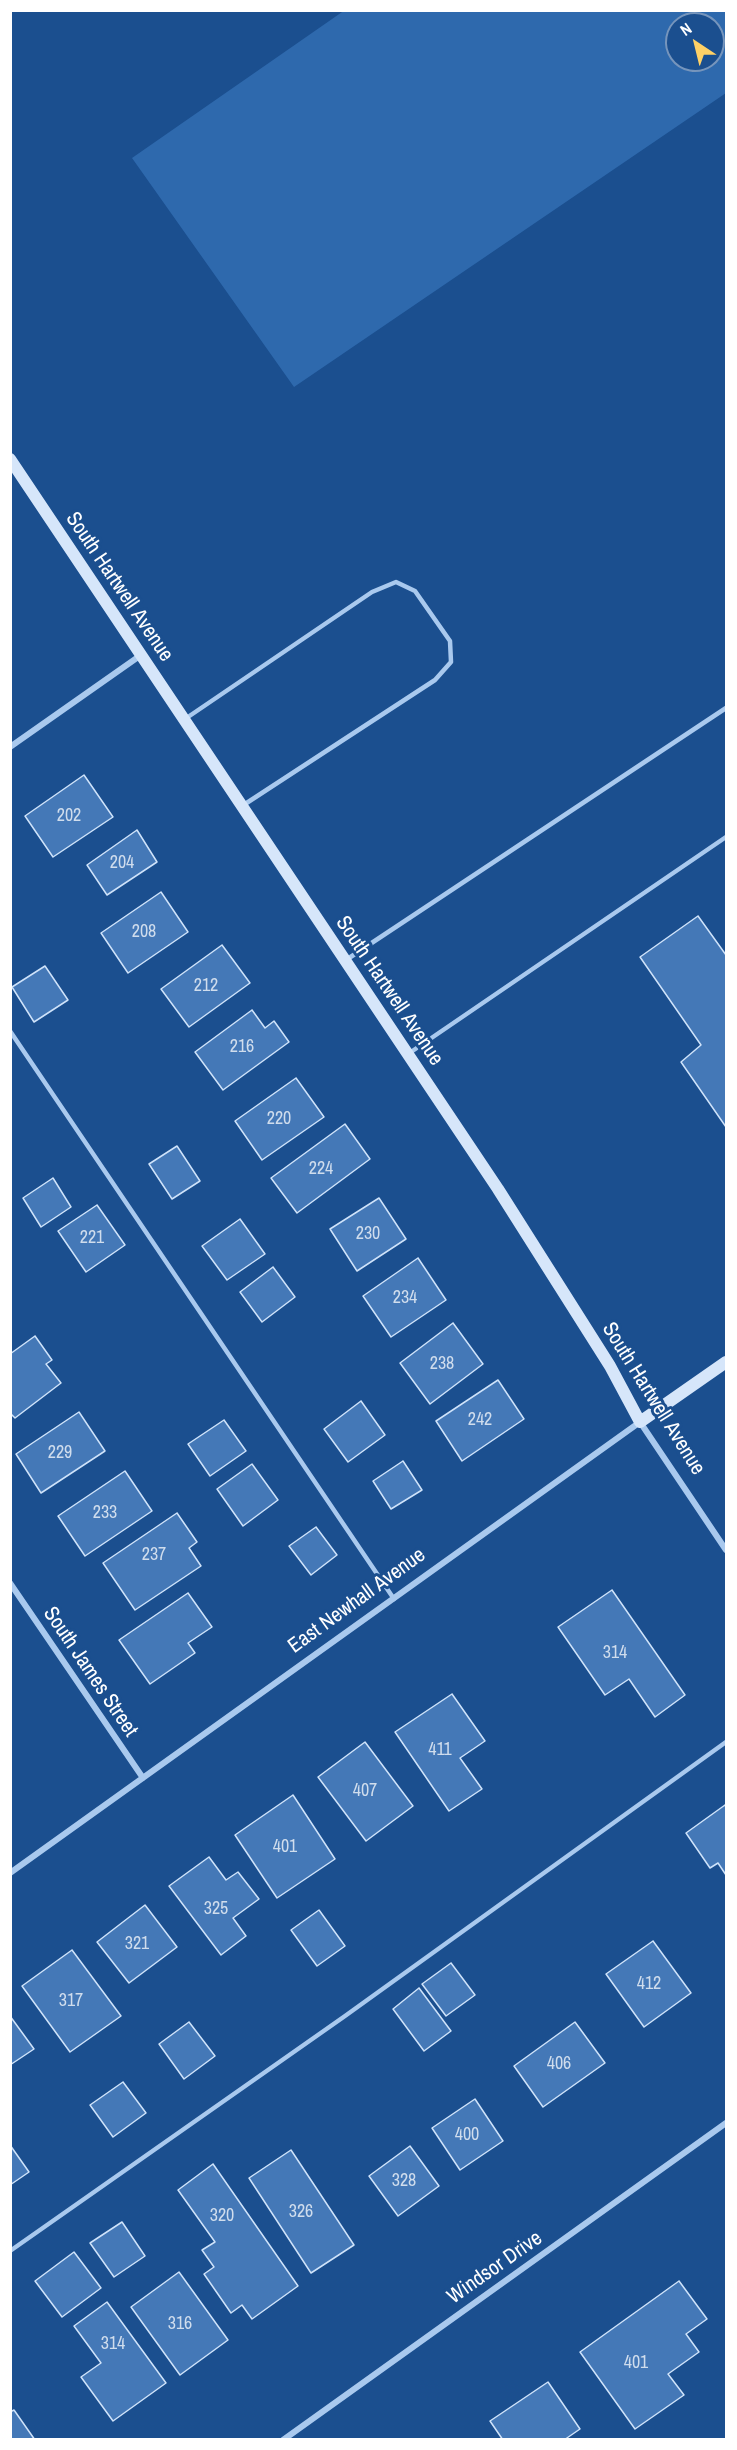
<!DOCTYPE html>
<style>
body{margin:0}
#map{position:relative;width:737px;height:2450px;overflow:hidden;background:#1b4f8f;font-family:"Archivo Narrow",sans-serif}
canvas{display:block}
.frame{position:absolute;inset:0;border:12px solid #fff;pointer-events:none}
.north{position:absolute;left:665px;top:12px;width:60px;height:60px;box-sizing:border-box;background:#1b4f8f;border:2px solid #7695bc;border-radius:50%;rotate:325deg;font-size:16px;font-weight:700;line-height:24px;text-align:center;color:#fff}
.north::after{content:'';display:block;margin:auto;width:21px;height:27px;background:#ffd166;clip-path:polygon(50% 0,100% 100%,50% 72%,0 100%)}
</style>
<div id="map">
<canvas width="737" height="2450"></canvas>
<div class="frame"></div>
<div class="north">N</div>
</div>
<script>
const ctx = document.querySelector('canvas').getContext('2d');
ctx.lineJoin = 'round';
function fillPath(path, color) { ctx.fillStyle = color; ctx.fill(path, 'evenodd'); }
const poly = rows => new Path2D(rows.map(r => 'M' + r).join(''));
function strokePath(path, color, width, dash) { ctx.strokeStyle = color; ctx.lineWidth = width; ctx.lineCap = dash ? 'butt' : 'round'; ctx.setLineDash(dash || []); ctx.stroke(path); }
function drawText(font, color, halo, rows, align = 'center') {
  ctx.font = font + ' "Archivo Narrow",sans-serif'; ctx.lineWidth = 6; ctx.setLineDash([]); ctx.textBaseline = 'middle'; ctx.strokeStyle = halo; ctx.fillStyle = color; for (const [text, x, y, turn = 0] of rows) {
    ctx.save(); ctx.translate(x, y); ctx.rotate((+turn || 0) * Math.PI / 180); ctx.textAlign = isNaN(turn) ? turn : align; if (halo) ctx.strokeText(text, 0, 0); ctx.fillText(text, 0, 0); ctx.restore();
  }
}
fillPath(poly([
 [345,10,726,11,726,93,294,387,132,158],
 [677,24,713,24,713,60,677,60]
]), '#2e69ad');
const building = poly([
 [84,775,113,817,53,857,25,816,84,775],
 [137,830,157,862,107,895,87,865,137,830],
 [161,892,188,932,128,973,101,933,161,892],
 [698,916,726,955,726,1127,681,1062,701,1045,640,957,698,916],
 [222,945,250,983,189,1027,161,989,222,945],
 [45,966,68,1000,34,1022,12,987,45,966],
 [252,1010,265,1028,274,1021,289,1042,223,1090,195,1052,252,1010],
 [296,1078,324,1117,262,1160,235,1121,296,1078],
 [345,1124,370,1159,297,1213,271,1178,345,1124],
 [177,1146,200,1181,172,1199,149,1164,177,1146],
 [53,1178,71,1207,41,1227,23,1198,53,1178],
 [379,1198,406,1239,357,1271,330,1229,379,1198],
 [97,1205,125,1245,86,1272,58,1231,97,1205],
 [240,1219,265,1254,227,1280,202,1246,240,1219],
 [418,1258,446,1300,391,1337,363,1296,418,1258],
 [273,1267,295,1297,262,1322,240,1292,273,1267],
 [453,1323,483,1364,430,1404,400,1363,453,1323],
 [35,1336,52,1360,46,1364,61,1383,15,1418,10,1413,10,1354,35,1336],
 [498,1380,524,1419,462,1461,436,1421,498,1380],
 [361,1401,385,1435,348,1462,324,1429,361,1401],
 [79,1412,105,1451,41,1493,16,1454,79,1412],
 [224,1420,246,1451,210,1476,188,1444,224,1420],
 [403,1461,422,1490,391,1509,373,1481,403,1461],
 [252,1464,278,1500,243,1526,217,1489,252,1464],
 [125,1471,152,1511,85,1556,58,1516,125,1471],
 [177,1513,197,1542,189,1548,201,1566,135,1610,103,1563,177,1513],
 [316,1527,337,1555,311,1575,289,1546,316,1527],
 [612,1590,685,1695,655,1717,629,1679,605,1695,558,1627,612,1590],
 [188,1593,212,1627,188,1643,195,1653,150,1684,119,1640,188,1593],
 [452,1694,485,1741,460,1758,482,1789,449,1811,395,1732,452,1694],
 [365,1742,413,1806,366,1841,318,1777,365,1742],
 [293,1795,335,1859,277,1898,235,1835,293,1795],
 [725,1805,726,1807,726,1875,718,1863,710,1868,686,1833,725,1805],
 [209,1857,226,1880,238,1872,259,1899,233,1918,246,1936,221,1955,169,1886,209,1857],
 [145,1905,177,1947,129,1983,97,1942,145,1905],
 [319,1910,345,1946,317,1966,291,1930,319,1910],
 [653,1941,691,1993,644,2027,606,1974,653,1941],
 [72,1950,121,2016,70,2052,22,1986,72,1950],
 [451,1963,475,1995,446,2016,422,1984,451,1963],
 [419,1988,451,2031,424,2051,393,2009,419,1988],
 [10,2016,34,2049,10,2065,10,2016],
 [189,2022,215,2056,184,2079,159,2044,189,2022],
 [575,2022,605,2063,543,2107,514,2066,575,2022],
 [123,2082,146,2113,113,2137,90,2105,123,2082],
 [475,2099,503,2141,460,2170,432,2128,475,2099],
 [10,2145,29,2172,10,2185,10,2145],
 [410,2146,439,2186,398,2216,369,2176,410,2146],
 [291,2150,354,2245,311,2273,249,2178,291,2150],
 [213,2164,298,2286,252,2319,242,2305,231,2313,204,2274,214,2267,202,2250,215,2242,178,2190,213,2164],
 [122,2222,145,2256,114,2277,90,2243,122,2222],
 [74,2252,101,2288,62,2317,35,2281,74,2252],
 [179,2272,228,2340,180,2375,131,2307,179,2272],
 [679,2281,707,2319,686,2334,699,2352,668,2374,684,2395,635,2429,580,2352,679,2281],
 [107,2302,166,2383,113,2421,81,2377,101,2363,74,2326,107,2302],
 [548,2382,580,2429,564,2440,503,2440,490,2421,548,2382],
 [14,2410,35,2440,10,2440,10,2412,14,2410]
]);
fillPath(building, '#4478b7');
strokePath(building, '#cfe3fa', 1.5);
strokePath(poly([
 [185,719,372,592,396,582,415,591,450,641,451,662,435,680,242,806],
 [346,960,726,708],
 [10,1031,394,1599],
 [408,1054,726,837],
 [10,2251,345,2016,726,1742]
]), '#a9c9ee', 4.5);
strokePath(poly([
 [10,747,141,655],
 [10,1583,143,1778],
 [10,1873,640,1422,726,1550],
 [283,2440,726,2123]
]), '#a9c9ee', 6);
strokePath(poly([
 [10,459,498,1189,610,1366,640,1422,726,1362]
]), '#d6e6fa', 12);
drawText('18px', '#d0dded', null, [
 ["202",69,816],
 ["204",122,863],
 ["208",144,932],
 ["212",206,986],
 ["216",242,1047],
 ["220",279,1119],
 ["224",321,1169],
 ["230",368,1234],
 ["221",92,1238],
 ["234",405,1298],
 ["238",442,1364],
 ["242",480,1420],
 ["229",60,1453],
 ["233",105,1513],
 ["237",154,1555],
 ["314",615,1653],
 ["411",440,1750],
 ["407",365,1791],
 ["401",285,1847],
 ["325",216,1909],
 ["321",137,1944],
 ["412",649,1984],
 ["317",71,2001],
 ["406",559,2064],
 ["400",467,2135],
 ["328",404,2181],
 ["326",301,2212],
 ["320",222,2216],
 ["316",180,2324],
 ["314",113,2344],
 ["401",636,2363]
]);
drawText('21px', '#fff', '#1b4f8f', [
 ["South Hartwell Avenue",119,587,56],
 ["South Hartwell Avenue",389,991,56],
 ["South Hartwell Avenue",653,1399,58],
 ["East Newhall Avenue",357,1601,-36],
 ["South James Street",90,1672,56],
 ["Windsor Drive",495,2268,-35]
]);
</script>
